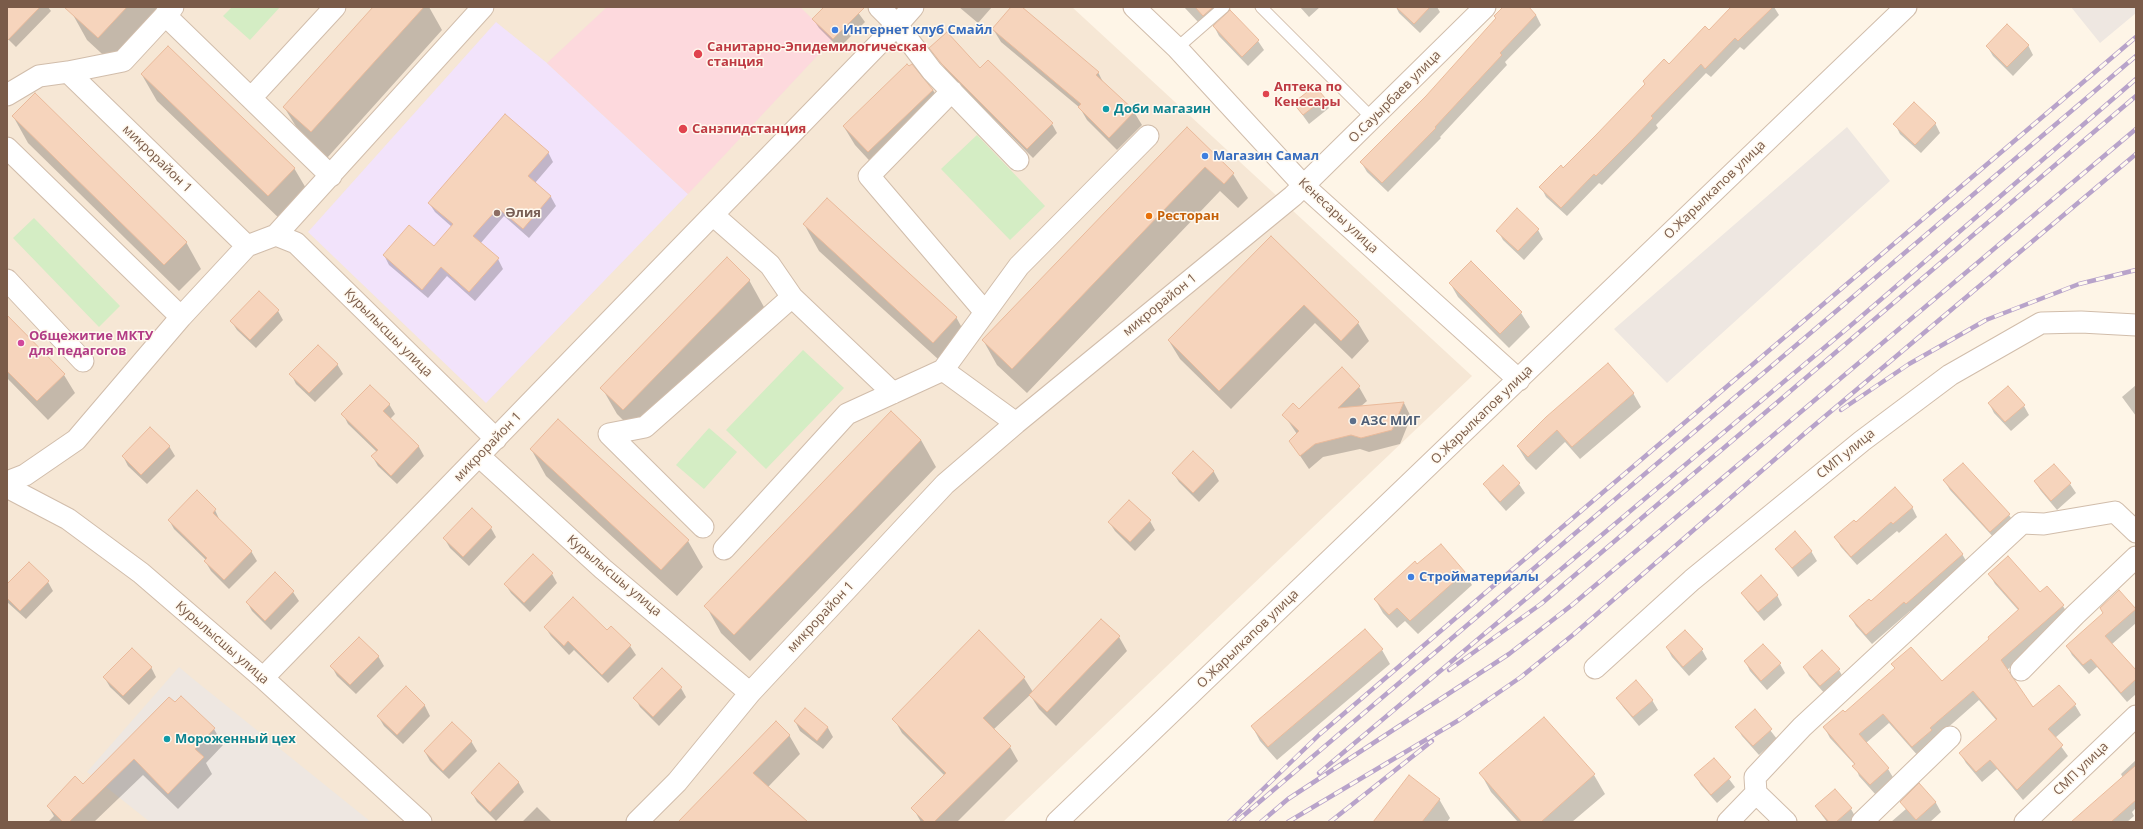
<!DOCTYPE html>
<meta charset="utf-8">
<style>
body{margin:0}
#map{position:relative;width:2143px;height:829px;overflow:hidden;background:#fef5e7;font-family:"Open Sans",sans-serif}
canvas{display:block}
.frame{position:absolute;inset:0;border:8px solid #7a5b49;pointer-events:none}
</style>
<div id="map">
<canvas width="2143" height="829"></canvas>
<div class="frame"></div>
</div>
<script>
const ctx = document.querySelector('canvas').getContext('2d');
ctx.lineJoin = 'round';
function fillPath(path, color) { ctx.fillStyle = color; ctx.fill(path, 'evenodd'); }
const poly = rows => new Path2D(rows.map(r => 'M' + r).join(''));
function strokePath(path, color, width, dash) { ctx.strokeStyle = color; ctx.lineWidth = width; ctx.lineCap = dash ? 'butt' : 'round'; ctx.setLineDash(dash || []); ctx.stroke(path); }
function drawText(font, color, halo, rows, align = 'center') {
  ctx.font = font + ' "Open Sans",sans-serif'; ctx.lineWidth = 3; ctx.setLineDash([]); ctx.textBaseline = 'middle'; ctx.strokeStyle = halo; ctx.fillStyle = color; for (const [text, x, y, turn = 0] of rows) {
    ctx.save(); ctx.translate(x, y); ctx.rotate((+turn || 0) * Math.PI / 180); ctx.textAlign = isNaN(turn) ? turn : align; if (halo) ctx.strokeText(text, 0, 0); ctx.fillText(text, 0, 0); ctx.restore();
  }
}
fillPath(poly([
 [7,7,1072,7,1472,376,1003,822,7,822]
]), '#f6e7d5');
fillPath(poly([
 [2071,7,2136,7,2136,13,2100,43],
 [1847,127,1890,181,1667,383,1614,329],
 [179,667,192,678,371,822,150,822,87,772]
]), '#eee7e1');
fillPath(poly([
 [496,22,547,63,688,194,486,403,308,232]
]), '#f2e3fb');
fillPath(poly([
 [607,7,800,7,833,39,688,194,547,63]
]), '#fdd9dd');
fillPath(poly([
 [232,7,280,7,250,40,223,16],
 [977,135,1045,206,1010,240,941,169],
 [34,218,120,306,99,327,13,238],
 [803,350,844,388,766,469,726,430],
 [709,428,737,452,704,489,676,465]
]), '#d4edc4');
fillPath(poly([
 [7,7,48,7,51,11,16,47,7,38],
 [78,7,167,7,113,64,87,40,72,13],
 [374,7,429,7,442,30,327,158,300,133,284,107],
 [825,7,854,7,865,22,839,48,819,28,813,19],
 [959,7,992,7,978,23],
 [1012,7,1020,7,1098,72,1104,84,1134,112,1142,125,1117,150,1087,120,1080,108,1001,42,993,29],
 [1184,7,1222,7,1199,23],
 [1300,7,1320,7,1309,17],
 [1396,7,1437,7,1440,12,1420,33,1399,13],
 [1504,7,1527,7,1536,15,1541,25,1505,62,1507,65,1440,137,1441,138,1388,192,1367,172,1361,162,1427,96,1497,19],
 [1733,7,1774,7,1779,15,1744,50,1740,47,1711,77,1706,73,1656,125,1658,128,1602,185,1599,183,1567,216,1546,197,1541,187,1563,169,1669,65,1709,31],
 [1230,11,1258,41,1264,50,1248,66,1219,36,1214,26],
 [2028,45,2033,55,2013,76,1993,56,1987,46],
 [931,48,980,69,1052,124,1057,133,1033,158,948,73],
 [142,75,294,168,310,195,283,222,157,101],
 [933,90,943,109,879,171,855,145,844,127],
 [1324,99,1329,108,1309,124,1294,103],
 [13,116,186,242,201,269,179,291,28,143],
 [1935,123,1940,133,1921,153,1900,134,1895,124],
 [1188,128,1233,174,1248,198,1238,208,1220,191,1027,393,997,365,983,340],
 [548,152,553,162,535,183,551,197,556,206,529,238,504,216,480,244,498,259,503,269,475,301,447,276,428,298,389,265,384,255,434,247,452,227,435,212,429,203],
 [804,224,956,317,971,344,949,369,819,251],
 [1538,230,1543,239,1524,260,1503,240,1498,231],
 [1271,237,1358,323,1369,341,1352,359,1315,323,1231,409,1180,359,1169,341],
 [1471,262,1521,313,1530,327,1509,348,1458,297,1450,283],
 [749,280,764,307,639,436,617,414,602,388],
 [278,311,283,320,256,348,237,330,231,321],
 [7,316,64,375,75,393,48,420,7,378],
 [337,364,343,374,315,402,296,384,291,374],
 [1342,369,1359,387,1367,401,1360,407,1404,403,1411,417,1400,444,1369,452,1360,449,1323,457,1309,469,1290,441,1297,434,1284,415,1299,410],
 [2136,385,2136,416,2122,397],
 [1633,393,1641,407,1580,459,1565,442,1536,470,1526,460,1518,447],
 [1989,403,2024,406,2029,415,2011,431,1994,413],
 [389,404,395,414,390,419,419,447,424,456,397,484,378,466,372,456,377,452,348,424,343,414],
 [891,413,921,440,936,467,750,661,721,633,706,606],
 [169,446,175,456,147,484,128,466,123,456],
 [531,449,688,541,703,567,677,596,546,476],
 [1193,452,1214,472,1219,481,1199,502,1179,482,1173,473],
 [2054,465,2070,484,2076,493,2057,510,2041,491,2035,482],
 [1503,467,1519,484,1525,493,1506,511,1490,493,1485,484],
 [1944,480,2009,515,2015,524,1996,540,1950,490],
 [197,492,215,510,220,521,251,551,257,561,229,589,211,571,205,561,206,560,174,529,169,520],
 [1912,507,1917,517,1899,533,1897,531,1857,565,1841,547,1835,537,1856,523],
 [1150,521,1155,530,1135,551,1115,531,1109,522],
 [491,528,496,537,469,566,450,548,444,538],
 [1777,549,1811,551,1817,561,1798,577],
 [1962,554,1968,564,1912,613,1910,611,1872,644,1856,626,1850,616,1871,602],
 [1417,565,1464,572,1472,585,1418,634,1405,621,1397,628,1383,613,1375,599],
 [275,574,293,592,299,601,271,630,252,611,247,602],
 [552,574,557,583,530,612,511,593,505,584],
 [1989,574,2040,594,2047,587,2063,606,2069,616,2007,670,2033,709,2059,686,2075,705,2081,715,2055,738,2068,756,2023,800,1997,769,1982,782,1966,763,1960,753,1997,721,1979,700,1936,738,1919,757,1889,723,1866,743,1888,769,1894,779,1876,795,1859,776,1855,765,1830,738,1824,727,1845,714,1895,669,1892,664,1941,682,1990,640,2019,611,1995,584],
 [48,582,53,591,26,619,7,602,7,586],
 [1742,593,1777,595,1782,605,1764,621,1748,602],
 [2135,610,2136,623,2112,644,2136,671,2136,694,2127,702,2097,667,2089,674,2072,655,2067,646],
 [545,627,607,632,630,646,636,655,608,683,574,650,569,655,551,636],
 [979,631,1024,678,1033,692,1119,637,1127,651,1056,726,1039,709,1030,695,993,730,1010,747,1018,761,957,822,921,822,913,808,945,776,902,733,894,719],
 [1667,648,1702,650,1707,659,1689,676,1672,657],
 [1382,650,1390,664,1277,760,1260,741,1252,726],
 [378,656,384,666,356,694,337,676,332,667],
 [1745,661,1780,664,1785,673,1767,690,1750,671],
 [151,667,156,677,129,705,110,687,104,677],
 [1804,667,1839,670,1844,679,1826,695,1809,676],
 [406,688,425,706,430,716,403,744,384,726,378,716],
 [681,688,686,697,659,726,640,707,635,698],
 [169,698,214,729,223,745,206,763,212,774,178,809,143,775,94,822,48,822,54,816,48,806,83,786],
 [1617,698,1652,700,1658,710,1639,726,1623,707],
 [805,709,828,728,833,737,823,749,800,731,795,721],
 [1755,711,1777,739,1759,755,1742,736,1737,727],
 [789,735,800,754,768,787,807,822,679,822],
 [471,741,477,751,449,779,430,761,425,752],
 [1714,759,1735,787,1717,803,1701,785,1695,775],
 [2136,760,2136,808,2132,812,2134,816,2127,822,2073,822,2123,778,2121,774],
 [499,765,519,783,524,792,496,821,477,802,472,793],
 [1481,774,1594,775,1605,794,1572,822,1518,822,1491,792],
 [1919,785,1936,803,1941,812,1930,822,1891,822,1906,809,1902,802],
 [1439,799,1450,818,1447,822,1374,822],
 [537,807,552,822,522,822],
 [1816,807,1851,809,1856,818,1852,822,1827,822]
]), '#0003');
const building = poly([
 [7,7,40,7,7,41,7,7],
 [64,7,127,7,98,38,64,7],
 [373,7,424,7,311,132,283,107,373,7],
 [824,7,865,7,833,39,812,19,824,7],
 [1011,7,1022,7,1099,72,1096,75,1135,111,1109,138,1078,107,1081,104,992,29,1011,7],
 [1195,7,1213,7,1203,16,1195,7],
 [1396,7,1430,7,1414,24,1396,7],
 [1503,7,1529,7,1536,15,1500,53,1502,55,1435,127,1436,128,1382,183,1360,162,1426,96,1496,18,1494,16,1503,7],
 [1731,7,1773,7,1738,41,1735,38,1705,69,1701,64,1651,116,1653,118,1632,140,1596,176,1594,174,1561,208,1539,187,1561,165,1563,168,1596,135,1645,84,1643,81,1664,59,1669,64,1705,26,1709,30,1731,7],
 [1230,10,1259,40,1242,57,1213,26,1230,10],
 [2007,24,2029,45,2007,67,1986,46,2007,24],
 [947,32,980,68,988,60,1053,123,1027,149,941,63,929,48,947,32],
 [168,46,295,168,268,196,141,74,168,46],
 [907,64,909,66,912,64,933,90,868,152,843,126,907,64],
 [1315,86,1325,98,1303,115,1293,103,1315,86],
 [35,93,187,242,164,265,12,116,35,93],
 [1914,102,1936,123,1915,145,1893,124,1914,102],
 [505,114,549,152,528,176,551,196,523,229,498,208,473,236,499,258,469,292,441,267,422,290,383,255,409,225,434,246,453,224,428,203,505,114],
 [1187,127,1234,173,1224,184,1205,167,1012,369,982,340,1187,127],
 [827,198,957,317,933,343,803,224,827,198],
 [1517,208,1539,229,1518,251,1496,231,1517,208],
 [1271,236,1359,322,1341,341,1304,305,1219,391,1168,340,1271,236],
 [727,257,750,280,623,410,600,388,727,257],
 [1471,261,1522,312,1500,334,1449,283,1471,261],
 [259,291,279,310,250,340,230,321,259,291],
 [7,315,65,374,37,401,7,371,7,315],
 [318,345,338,364,309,393,289,374,318,345],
 [1608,363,1634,393,1572,447,1557,430,1528,457,1517,446,1546,417,1608,363],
 [1342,367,1360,386,1338,408,1404,402,1392,430,1361,438,1351,435,1315,444,1300,456,1289,441,1299,431,1282,415,1293,403,1299,409,1342,367],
 [370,385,390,404,383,411,419,446,391,476,371,456,378,450,341,414,370,385],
 [2008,386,2025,405,2005,422,1988,403,2008,386],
 [891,411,921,440,734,635,704,606,891,411],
 [558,419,689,540,661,570,530,449,558,419],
 [150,427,170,446,141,475,122,456,150,427],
 [1193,451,1214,471,1193,493,1172,473,1193,451],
 [1963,463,2010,514,1990,532,1943,480,1963,463],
 [2054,464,2071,483,2051,501,2034,481,2054,464],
 [1503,465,1520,483,1500,502,1483,484,1503,465],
 [1895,487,1913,507,1893,524,1891,522,1851,557,1834,537,1854,520,1856,522,1895,487],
 [197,490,216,509,213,513,252,551,224,580,204,561,207,558,168,520,197,490],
 [1129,500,1151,520,1130,542,1108,522,1129,500],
 [472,508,492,527,463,557,443,538,472,508],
 [1795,531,1812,551,1792,568,1775,549,1795,531],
 [1946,534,1963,554,1906,604,1904,602,1866,635,1849,616,1869,599,1871,601,1946,534],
 [1441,544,1465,572,1410,621,1397,608,1389,615,1374,599,1415,561,1417,564,1441,544],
 [533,554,553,573,524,603,504,584,533,554],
 [2008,556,2040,592,2047,586,2064,605,2001,660,2033,707,2059,685,2076,704,2048,729,2063,745,2017,790,1990,760,1976,772,1959,753,1997,719,1973,691,1930,728,1932,730,1912,747,1883,714,1859,734,1889,768,1870,785,1852,766,1855,764,1823,727,1843,710,1845,712,1895,668,1891,664,1911,647,1942,681,1989,639,1988,637,2019,609,1988,574,2008,556],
 [29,562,49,581,20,611,7,598,7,584,29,562],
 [275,572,294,591,265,621,246,602,275,572],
 [1761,575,1778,595,1758,612,1741,593,1761,575],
 [2119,590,2136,609,2105,636,2136,670,2136,679,2121,693,2091,659,2083,665,2066,646,2103,613,2100,608,2119,590],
 [573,597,607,630,611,626,631,645,602,675,568,641,564,646,544,627,573,597],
 [1101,619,1120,636,1047,712,1029,695,1101,619],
 [1365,629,1383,649,1268,747,1251,726,1365,629],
 [979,630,1025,677,983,718,1011,746,934,822,925,822,911,808,946,773,892,719,979,630],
 [1685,630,1703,649,1683,667,1666,647,1685,630],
 [359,637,379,656,350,685,330,666,359,637],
 [1763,644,1781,663,1761,681,1744,661,1763,644],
 [132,648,152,667,123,696,103,677,132,648],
 [1822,650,1840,669,1820,686,1803,667,1822,650],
 [662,668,682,687,653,717,633,698,662,668],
 [1636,680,1653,700,1633,717,1616,698,1636,680],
 [406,686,425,705,397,735,377,716,406,686],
 [181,696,215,728,195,749,204,757,168,794,134,759,69,822,63,822,47,806,75,776,83,784,169,697,175,702,181,696],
 [805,708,828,727,817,741,794,721,805,708],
 [1755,709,1772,729,1753,746,1735,727,1755,709],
 [1544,717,1595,774,1541,822,1522,822,1479,773,1544,717],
 [776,721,790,735,753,773,808,822,678,822,776,721],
 [452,722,472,741,443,771,424,751,452,722],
 [1714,758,1731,777,1711,795,1694,775,1714,758],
 [499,763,519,782,490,812,471,793,499,763],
 [2136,765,2136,800,2111,822,2071,822,2136,765],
 [1409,775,1440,799,1422,822,1373,822,1409,775],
 [1919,783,1936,802,1916,820,1900,802,1919,783],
 [1835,789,1852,808,1836,822,1829,822,1815,806,1835,789]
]);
fillPath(building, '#f6d4bc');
strokePath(building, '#eaba9b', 1);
const service = poly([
 [1261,7,1373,119],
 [1177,48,1224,7]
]);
const minor = poly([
 [879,7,897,25,932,71,1018,160],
 [1134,7,1177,48,1304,186,1519,380],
 [165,15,331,176],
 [68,72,123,61,173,7],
 [952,91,869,176,985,312],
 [7,95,39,76,68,72,247,246],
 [251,98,335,7],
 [7,148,181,317],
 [713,215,770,265,792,297,893,393],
 [276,235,296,243,496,439],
 [7,280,83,361],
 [1016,423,943,370,1019,266,1148,136],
 [479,456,603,569,750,693],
 [7,482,25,475,76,440,181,317,247,246,276,235,483,7],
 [7,487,68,519,141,573,263,678,421,822],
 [703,527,609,434,645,427,792,297],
 [724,549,847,414,943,370],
 [1595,668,1692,580,1862,441,1950,375,2041,323,2081,322,2136,325],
 [2021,670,2075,615,2136,557],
 [263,678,897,25,913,7],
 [637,822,677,782,750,693,945,484,1016,423,1293,196,1485,7],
 [1057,822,1906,7],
 [1728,822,1756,793],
 [1786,822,1756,793,1755,777,1802,727,2022,523,2044,524,2115,512,2136,532],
 [1862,822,1950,737],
 [2025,822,2136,716]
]);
strokePath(service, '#d1bdab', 13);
strokePath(minor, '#d1bdab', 23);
strokePath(service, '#fff', 11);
strokePath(minor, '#fff', 21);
const rail = poly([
 [1841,410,1909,364,1986,320,2079,284,2136,270],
 [1449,670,1541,604,2136,96],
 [1319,773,1856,321,2136,79],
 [1237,821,2136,56],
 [1229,822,1320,734,2136,37],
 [1261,822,1288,799,1509,654,1572,605,2136,129],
 [1288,822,1459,720,1521,677,1574,634,1804,434,2136,154],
 [1330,822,1432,741]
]);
strokePath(rail, '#b8a3ca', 4.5);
strokePath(rail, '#fff9ef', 3, [9]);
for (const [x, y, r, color] of [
 [835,30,4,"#3f7fe0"],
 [698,54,5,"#e0444e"],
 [1266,94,4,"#e0444e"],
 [1106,109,4,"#0f9aa8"],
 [683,129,5,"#e0444e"],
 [1205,156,4,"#3f7fe0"],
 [497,213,4,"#8d6e63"],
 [1149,216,4,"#e8710a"],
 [21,343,4,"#d1479c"],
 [1353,421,4,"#5c6f8a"],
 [1411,577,4,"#3f7fe0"],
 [167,739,4,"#0f9aa8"]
]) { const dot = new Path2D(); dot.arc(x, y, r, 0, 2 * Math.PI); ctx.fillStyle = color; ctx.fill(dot); strokePath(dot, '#fff9ef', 1.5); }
drawText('bold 13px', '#366cbe', '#fff9ef', [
 ["Интернет клуб Смайл",843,30],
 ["Магазин Самал",1213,156],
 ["Стройматериалы",1419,577]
], 'left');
drawText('bold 13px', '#be3a42', '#fff9ef', [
 ["Санитарно-Эпидемилогическая",707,47],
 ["станция",707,62],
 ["Аптека по",1274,87],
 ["Кенесары",1274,102],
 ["Санэпидстанция",692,129]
], 'left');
drawText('13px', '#7a5b49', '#fff9ef', [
 ["О.Сауырбаев улица",1395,97,-45],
 ["микрорайон 1",157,159,44],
 ["О.Жарылкапов улица",1715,190,-44],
 ["Кенесары улица",1338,216,43],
 ["микрорайон 1",1160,305,-39],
 ["Курылысшы улица",388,333,45],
 ["О.Жарылкапов улица",1482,415,-44],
 ["микрорайон 1",488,447,-46],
 ["СМП улица",1846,454,-39],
 ["Курылысшы улица",614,576,40],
 ["микрорайон 1",821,617,-47],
 ["О.Жарылкапов улица",1248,639,-44],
 ["Курылысшы улица",222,643,41],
 ["СМП улица",2081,769,-44]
]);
drawText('bold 13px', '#0d838f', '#fff9ef', [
 ["Доби магазин",1114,109],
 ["Мороженный цех",175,739]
], 'left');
drawText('bold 13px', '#785e54', '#fff9ef', [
 ["Әлия",505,213]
], 'left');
drawText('bold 13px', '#c56008', '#fff9ef', [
 ["Ресторан",1157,216]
], 'left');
drawText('bold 13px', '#b23c85', '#fff9ef', [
 ["Общежитие МКТУ",29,336],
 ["для педагогов",29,351]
], 'left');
drawText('bold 13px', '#4e5e75', '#fff9ef', [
 ["АЗС МИГ",1361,421]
], 'left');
</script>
